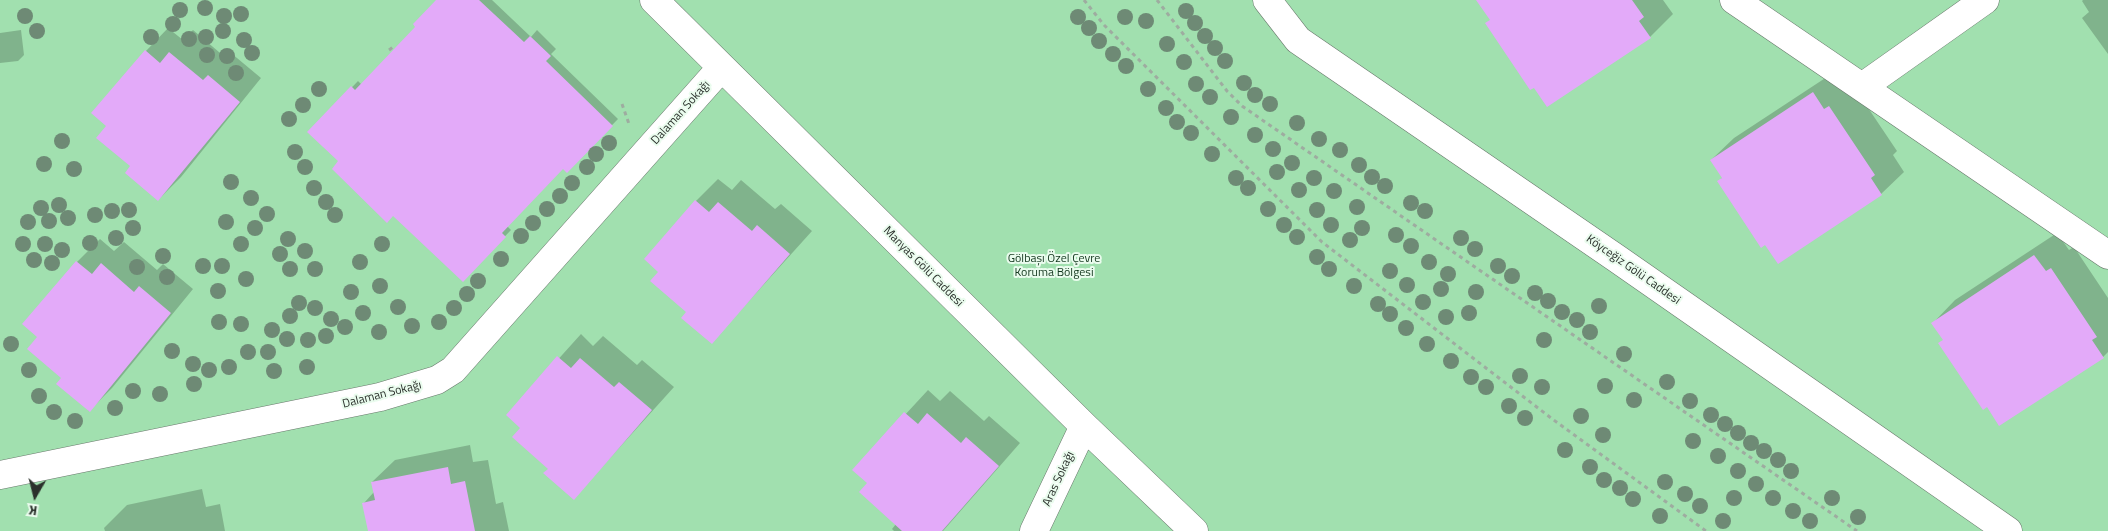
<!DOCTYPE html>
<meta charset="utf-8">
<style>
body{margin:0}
#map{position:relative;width:2108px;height:531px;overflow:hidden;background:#ddefe0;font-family:"Titillium Web",sans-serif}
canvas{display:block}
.north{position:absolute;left:10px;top:471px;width:50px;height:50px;-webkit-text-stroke:4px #eafcee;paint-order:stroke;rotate:188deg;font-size:14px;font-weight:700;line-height:20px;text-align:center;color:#2b312c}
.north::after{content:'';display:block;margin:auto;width:18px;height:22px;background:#2b312c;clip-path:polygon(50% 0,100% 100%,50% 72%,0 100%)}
</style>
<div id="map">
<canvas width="2108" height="531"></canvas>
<div class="north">K</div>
</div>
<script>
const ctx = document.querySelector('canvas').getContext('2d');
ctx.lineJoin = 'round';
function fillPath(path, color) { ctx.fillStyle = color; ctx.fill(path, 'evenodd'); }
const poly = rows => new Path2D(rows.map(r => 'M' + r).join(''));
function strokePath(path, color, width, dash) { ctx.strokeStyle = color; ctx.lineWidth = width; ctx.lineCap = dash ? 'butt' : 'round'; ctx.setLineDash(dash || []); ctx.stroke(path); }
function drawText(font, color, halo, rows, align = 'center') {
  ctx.font = font + ' "Titillium Web",sans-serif'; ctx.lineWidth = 4; ctx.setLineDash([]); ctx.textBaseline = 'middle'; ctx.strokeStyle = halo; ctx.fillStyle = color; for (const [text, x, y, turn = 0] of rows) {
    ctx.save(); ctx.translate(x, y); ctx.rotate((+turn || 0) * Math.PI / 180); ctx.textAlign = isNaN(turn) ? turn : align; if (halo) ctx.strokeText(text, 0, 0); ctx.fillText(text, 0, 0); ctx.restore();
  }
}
fillPath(poly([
 [0,0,2108,0,2108,531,0,531]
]), '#a1e0af');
fillPath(poly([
 [438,0,492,0,531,37,537,30,556,49,551,54,618,119,567,171,563,168,507,226,511,230,463,280,309,132,358,81,362,85,417,27],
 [1483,0,1663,0,1673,14,1650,37,1491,20],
 [2083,0,2108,0,2108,54,2082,18,2089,12,2082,1],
 [168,28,183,40,193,30,226,58,231,53,261,78,181,177,158,200,132,166,108,126,146,51],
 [21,30,24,55,18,61,0,63,0,33],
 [1836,71,1852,84,1897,151,1893,155,1904,172,1881,194,1719,181,1723,177,1711,160,1734,138],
 [718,179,732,190,741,180,775,209,781,204,812,231,712,342,687,312,660,271,696,201],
 [2057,233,2069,250,2074,247,2108,298,2108,352,2103,357,1944,339,1933,323,1955,300],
 [100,239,114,251,124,242,157,270,163,264,193,289,112,388,89,411,63,377,39,337,24,324,77,262],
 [581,334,593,346,603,336,637,365,642,360,674,387,574,498,549,469,522,428,508,415],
 [928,390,940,401,950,391,984,421,989,416,1020,443,943,531,894,531,892,529,896,524,868,482,854,470],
 [470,445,473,462,488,460,496,504,503,502,509,531,369,531,364,503,374,492,372,482,395,460],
 [202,489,206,507,220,504,225,531,105,531,104,528,127,505]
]), '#0003');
fillPath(poly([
 [436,0,479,0,524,42,530,36,551,56,546,61,613,126,567,173,563,169,502,233,506,237,463,282,393,216,387,223,332,169,338,161,307,132,351,86,355,90,415,27,413,24],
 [1476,0,1632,0,1644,17,1639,21,1651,38,1547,107,1534,88,1530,90,1485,23,1490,20],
 [145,50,160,63,169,52,203,80,208,75,240,102,158,201,125,173,130,166,96,138,106,126,91,113],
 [1813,92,1824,109,1829,106,1875,175,1871,178,1882,195,1778,264,1765,245,1761,248,1717,181,1722,178,1710,160],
 [695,200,709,212,718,202,752,231,757,225,790,254,712,344,681,318,686,312,650,281,658,272,644,259],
 [2034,255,2046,271,2051,268,2097,337,2092,340,2104,358,1999,426,1987,407,1983,410,1938,343,1943,340,1931,323],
 [76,261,92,274,101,263,134,292,139,286,171,313,90,412,56,384,61,378,27,349,37,337,22,324],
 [557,356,571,368,580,358,614,387,619,382,652,410,574,500,543,473,548,469,512,437,520,428,506,415],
 [904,412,918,424,927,413,961,443,966,437,999,466,942,531,902,531,859,492,867,483,852,470],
 [448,467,451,484,465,481,475,531,368,531,362,503,375,500,371,482]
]), '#e3aaf9');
const minor = poly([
 [654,0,1084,426,1194,531],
 [1267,0,1298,40,1616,258,2008,531],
 [1734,0,2108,255],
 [1862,87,1985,0],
 [0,475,380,397,437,380,453,370,721,68],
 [1034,531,1084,426]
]);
strokePath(minor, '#69796c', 29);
strokePath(poly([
 [1084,0,1104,25,1322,242,1551,418,1706,531],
 [1157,0,1227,91,1242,106,1857,531],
 [389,50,393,47,395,49],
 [622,104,629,124]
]), '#9eaca0', 3, [4, 4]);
strokePath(minor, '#fff', 28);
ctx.fillStyle = '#6e8a75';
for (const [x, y] of [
 [205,8],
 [180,10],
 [1186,11],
 [241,14],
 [25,16],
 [224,16],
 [1078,17],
 [1125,17],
 [1146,21],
 [1195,23],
 [173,24],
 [1089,28],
 [37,31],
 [223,31],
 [1205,36],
 [151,37],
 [206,37],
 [189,39],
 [244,40],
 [1099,41],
 [1167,44],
 [1215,48],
 [252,53],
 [1113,54],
 [207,55],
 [227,56],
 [1225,61],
 [1184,62],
 [1126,66],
 [236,73],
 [1244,83],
 [1196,84],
 [319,89],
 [1148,89],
 [1255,95],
 [1210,97],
 [1270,104],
 [303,105],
 [1166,108],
 [1231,117],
 [289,119],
 [1177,122],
 [1297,123],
 [1191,133],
 [1255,135],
 [1319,139],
 [62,141],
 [609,143],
 [1273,149],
 [1340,150],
 [295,152],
 [596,154],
 [1212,154],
 [1292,163],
 [44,164],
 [1359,165],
 [305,167],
 [587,167],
 [74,169],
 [1277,172],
 [1372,177],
 [1236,178],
 [1314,178],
 [231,182],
 [572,183],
 [1385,186],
 [314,188],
 [1248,188],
 [1299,190],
 [1334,191],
 [560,196],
 [251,198],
 [326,202],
 [1411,203],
 [59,205],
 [1357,207],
 [41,208],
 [547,209],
 [1268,209],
 [129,210],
 [1317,210],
 [112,211],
 [1425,211],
 [267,214],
 [95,215],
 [335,215],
 [68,218],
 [49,221],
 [28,222],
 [226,222],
 [533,223],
 [1284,225],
 [1331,225],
 [133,228],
 [255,228],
 [1362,228],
 [1396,235],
 [521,236],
 [1297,237],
 [116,238],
 [1461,238],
 [288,239],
 [1350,240],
 [90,243],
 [23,244],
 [45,244],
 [241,244],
 [382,244],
 [1411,246],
 [1475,249],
 [62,250],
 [305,251],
 [280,254],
 [163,256],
 [1317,257],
 [501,259],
 [34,260],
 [360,262],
 [1429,262],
 [52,263],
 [203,266],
 [222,266],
 [1498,266],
 [137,267],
 [290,269],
 [315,269],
 [1329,269],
 [1390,271],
 [1448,274],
 [1512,276],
 [167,277],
 [246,279],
 [478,281],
 [1407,285],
 [380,286],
 [1354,286],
 [1441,289],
 [218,291],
 [351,292],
 [1476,292],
 [1535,293],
 [467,294],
 [1548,301],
 [1423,302],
 [299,303],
 [1378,304],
 [1599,306],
 [398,307],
 [315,308],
 [454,308],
 [1562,312],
 [363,313],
 [1469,313],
 [1390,314],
 [290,316],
 [1446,317],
 [331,319],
 [1577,320],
 [219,322],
 [439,322],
 [241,324],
 [412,326],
 [345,327],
 [1406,328],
 [272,330],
 [379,332],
 [1590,332],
 [326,336],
 [287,339],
 [308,340],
 [1544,340],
 [11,344],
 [1427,344],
 [172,351],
 [248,352],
 [268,352],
 [1624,354],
 [1451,361],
 [193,364],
 [229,367],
 [307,367],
 [29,370],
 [209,370],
 [274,371],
 [1520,376],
 [1471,377],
 [1667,382],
 [194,384],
 [1605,386],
 [1486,387],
 [1542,387],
 [133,391],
 [160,394],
 [39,396],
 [1634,400],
 [1690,401],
 [1509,406],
 [115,408],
 [54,412],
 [1711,415],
 [1581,416],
 [1525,418],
 [75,421],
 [1725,424],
 [1738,433],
 [1603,435],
 [1693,441],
 [1751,443],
 [1565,450],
 [1764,451],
 [1718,456],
 [1778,460],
 [1590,467],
 [1738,471],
 [1791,471],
 [1604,480],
 [1665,482],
 [1756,484],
 [1620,488],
 [1685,494],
 [1734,498],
 [1773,498],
 [1832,498],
 [1633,499],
 [1700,506],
 [1793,511],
 [1660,516],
 [1858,517],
 [1723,521],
 [1810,521]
]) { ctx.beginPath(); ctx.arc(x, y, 8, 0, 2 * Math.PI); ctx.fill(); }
drawText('12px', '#2b312c', '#eafcee', [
 ["Dalaman Sokağı",681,113,-48],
 ["Manyas Gölü Caddesi",923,267,45],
 ["Köyceğiz Gölü Caddesi",1633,270,35],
 ["Dalaman Sokağı",382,395,-14],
 ["Aras Sokağı",1059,479,-65]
]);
drawText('12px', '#13371e', '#eafcee', [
 ["Gölbaşı Özel Çevre",1054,259],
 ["Koruma Bölgesi",1054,273]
]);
</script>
